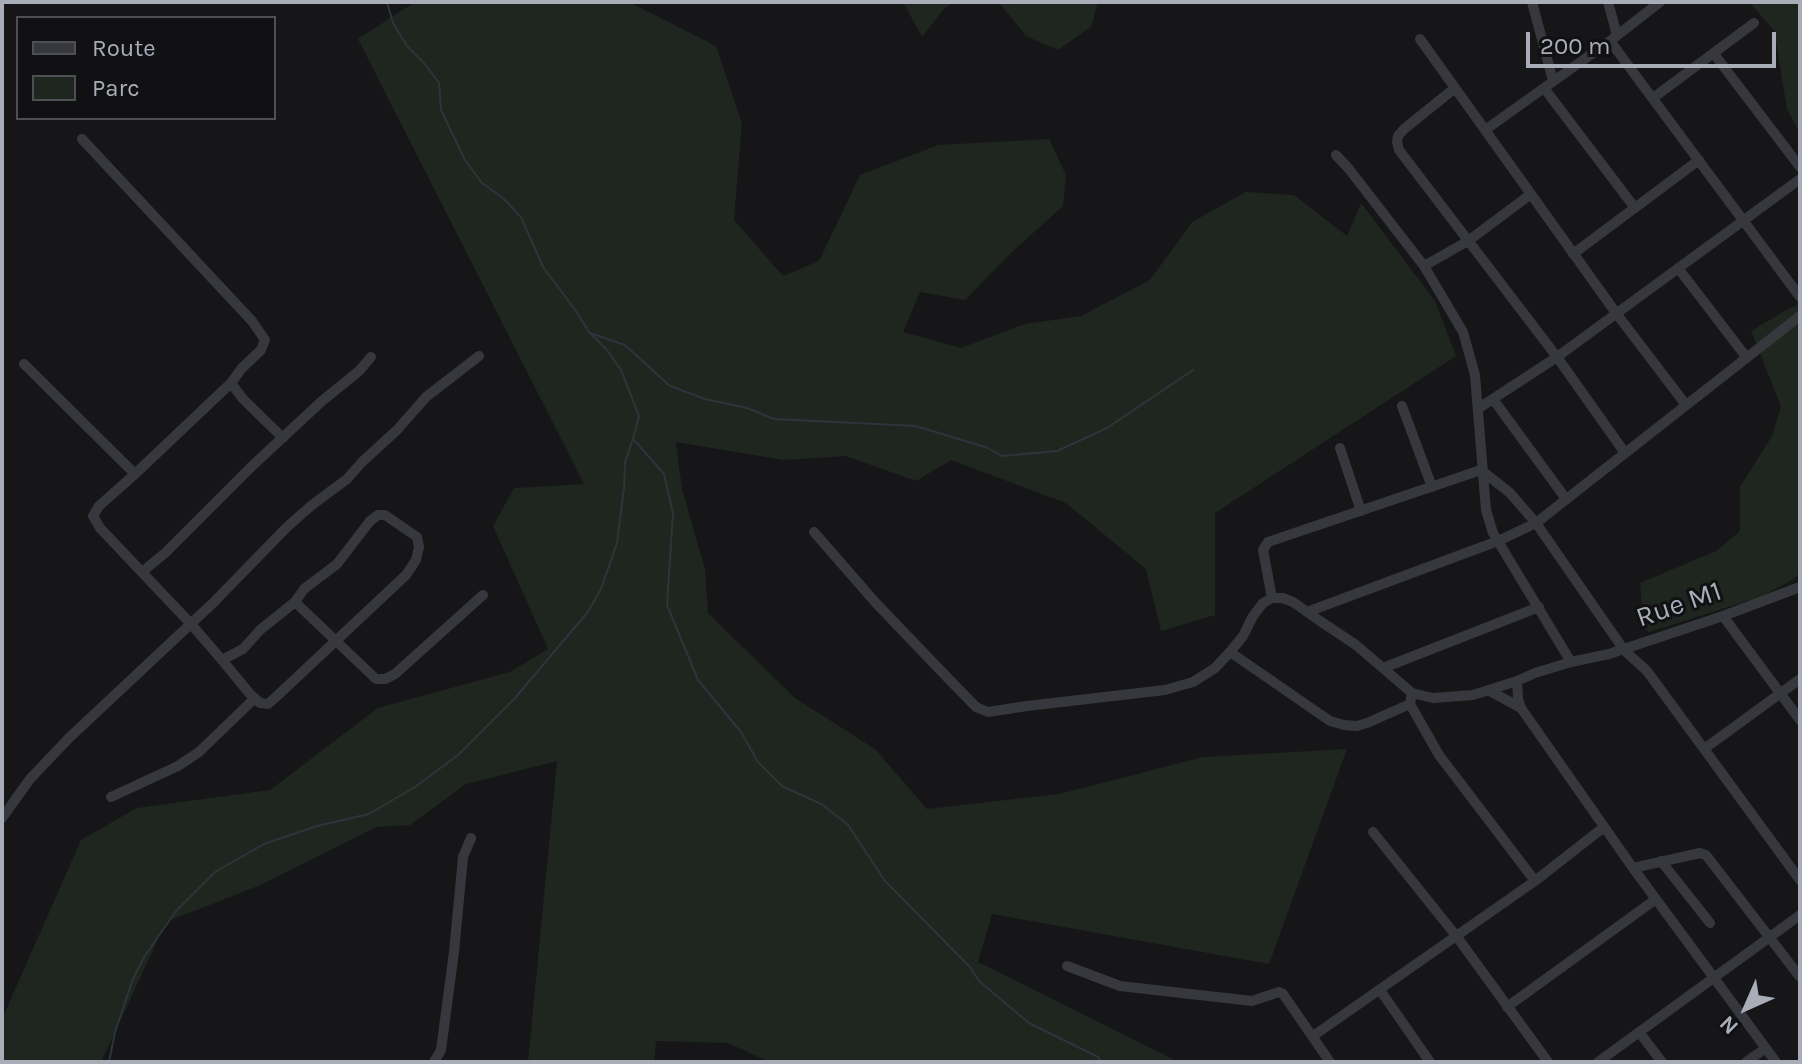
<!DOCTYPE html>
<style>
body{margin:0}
#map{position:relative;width:1802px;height:1064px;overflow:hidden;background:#161618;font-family:Karla,sans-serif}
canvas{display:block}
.frame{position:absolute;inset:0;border:4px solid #a8adb8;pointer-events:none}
.legend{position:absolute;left:16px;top:16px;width:260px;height:104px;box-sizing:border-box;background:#111113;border:2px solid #4d4f55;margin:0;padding:10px 14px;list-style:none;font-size:24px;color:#a8adb8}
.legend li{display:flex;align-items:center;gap:16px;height:40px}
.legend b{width:40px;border:2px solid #4d4f55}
.north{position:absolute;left:1706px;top:968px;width:80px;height:80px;-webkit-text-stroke:6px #111113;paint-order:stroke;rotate:225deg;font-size:22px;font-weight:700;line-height:32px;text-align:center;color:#a8adb8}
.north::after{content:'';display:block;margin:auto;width:28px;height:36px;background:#a8adb8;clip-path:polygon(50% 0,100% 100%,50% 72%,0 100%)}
.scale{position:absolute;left:1526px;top:32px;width:250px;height:36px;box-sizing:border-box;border:4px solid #a8adb8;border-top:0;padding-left:10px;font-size:24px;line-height:28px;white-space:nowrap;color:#a8adb8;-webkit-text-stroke:6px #111113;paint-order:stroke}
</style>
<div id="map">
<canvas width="1802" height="1064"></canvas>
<div class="frame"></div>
<ul class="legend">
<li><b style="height:10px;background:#37383d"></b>Route</li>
<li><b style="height:22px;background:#1e261f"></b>Parc</li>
</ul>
<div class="north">N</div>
<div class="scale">200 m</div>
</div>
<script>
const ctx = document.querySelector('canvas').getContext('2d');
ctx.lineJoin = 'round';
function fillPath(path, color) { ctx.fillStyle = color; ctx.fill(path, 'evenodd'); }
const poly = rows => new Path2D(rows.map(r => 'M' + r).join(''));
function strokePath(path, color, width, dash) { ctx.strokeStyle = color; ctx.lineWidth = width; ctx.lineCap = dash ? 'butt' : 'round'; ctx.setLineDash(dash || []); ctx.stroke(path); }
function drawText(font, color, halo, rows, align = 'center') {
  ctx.font = font + ' Karla,sans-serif'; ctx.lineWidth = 6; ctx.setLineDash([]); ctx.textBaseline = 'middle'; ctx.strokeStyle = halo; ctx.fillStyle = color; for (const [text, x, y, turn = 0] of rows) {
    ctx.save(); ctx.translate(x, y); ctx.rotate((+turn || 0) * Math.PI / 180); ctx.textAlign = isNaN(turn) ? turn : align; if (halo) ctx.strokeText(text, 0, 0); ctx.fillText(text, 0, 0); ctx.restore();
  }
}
fillPath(poly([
 [415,2,629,2,716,46,742,124,734,220,783,276,819,261,860,175,938,145,1049,139,1066,175,1063,206,1012,252,965,300,920,292,903,332,961,348,1025,324,1081,316,1150,280,1192,222,1246,192,1294,195,1347,236,1361,203,1435,301,1456,356,1215,513,1215,615,1161,631,1146,569,1066,503,951,460,916,481,846,456,784,460,676,442,682,489,705,569,708,613,795,698,875,749,927,809,1059,794,1203,757,1347,749,1269,964,992,914,978,962,1179,1062,769,1062,728,1043,656,1041,654,1062,528,1062,557,761,466,784,410,825,377,827,258,886,166,922,101,1062,2,1062,2,1019,81,840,137,808,270,790,378,708,510,672,548,649,493,526,514,488,584,484,358,39],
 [903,2,953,2,943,10,922,37],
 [995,2,1098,2,1091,27,1058,50,1026,36,1001,5],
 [1749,2,1800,2,1800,133,1787,109,1774,30],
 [1800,304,1800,573,1792,580,1763,596,1649,632,1644,629,1640,583,1716,551,1740,531,1740,487,1772,436,1781,406,1751,331,1788,309]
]), '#1e261f');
strokePath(poly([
 [590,333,625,345,670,386,705,399,747,408,774,419,916,426,988,448,1002,456,1057,451,1107,428,1193,370],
 [635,441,664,474,673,513,667,605,698,680,741,732,758,762,782,786,823,805,848,825,885,881,970,967,979,981,1029,1023,1098,1057,1101,1062],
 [109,1062,115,1032,133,979,144,957,176,911,215,872,264,844,317,826,369,814,415,787,458,755,515,698,587,613,601,589,617,543,624,488,625,462,633,439,639,416,621,370,607,350,589,332,576,311,543,267,521,217,503,198,482,183,465,160,441,110,439,83,424,63,407,46,393,23,387,2]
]), '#2c353c', 2);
strokePath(poly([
 [1532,2,1553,81],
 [1608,2,1617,35],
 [1420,39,1616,313,1686,405],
 [1610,41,1800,297],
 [1714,54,1800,167],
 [1455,88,1404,129,1398,136,1397,142,1399,150,1557,357,1625,453],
 [1544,88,1635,208],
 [1653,98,1754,23],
 [1485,130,1610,41,1660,2],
 [82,139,252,321,265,340,261,350,242,368,231,383,243,399,283,438],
 [1336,155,1349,169,1424,266,1463,332,1475,375,1486,510,1493,533,1571,662],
 [1573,254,1699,160],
 [1424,266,1468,241,1531,194],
 [1678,268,1747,358],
 [24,364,135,474,99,506,93,516,100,528,191,624,222,660],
 [1493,399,1566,499],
 [1402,406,1432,487],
 [1479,408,1557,357,1800,179],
 [1340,448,1361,511],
 [135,474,231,383],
 [378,515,385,515,417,537,419,547,416,560,406,575,277,696,268,704,260,703,250,694,222,660,243,649,260,630,295,602,304,589,337,564,370,521,378,515],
 [814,532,875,602,942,672,976,707,988,712,1027,706,1165,690,1193,682,1215,668,1230,652,1243,636,1253,616,1263,603,1272,598,1283,598,1293,602,1320,621,1356,645,1412,693,1433,698,1473,695,1517,681],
 [142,572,165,553,250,468,322,401,359,371,371,357],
 [1272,598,1263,550,1268,542,1481,470,1510,493,1536,523,1624,650,1647,671,1800,880],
 [295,602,376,679,385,679,395,674,483,595],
 [1307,612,1498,541,1536,523,1800,316],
 [1723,616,1800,720],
 [1230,652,1330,721,1344,725,1357,726,1367,723,1410,704],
 [1383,668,1539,607],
 [1490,691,1521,708],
 [1412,693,1410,704,1439,755,1535,881],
 [1704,749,1800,679],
 [111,797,178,766,199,752,255,698],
 [2,818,30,779,69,738,213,603,287,527,312,505,347,479,362,462,397,430,426,397,479,356],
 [1373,832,1457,937,1548,1062],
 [1661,861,1710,923],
 [1633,868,1700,853,1706,855,1800,977],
 [1067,966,1120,986,1252,1001,1279,992,1283,994,1330,1062],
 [1380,990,1430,1062],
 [1507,1007,1656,899],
 [1639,1032,1662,1062],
 [1313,1036,1535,881,1604,827],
 [434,1062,441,1050,454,952,463,857,471,838],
 [1598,1062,1800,915],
 [1746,1062,1766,1048],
 [1776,1062,1633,868,1521,708,1518,699,1517,681,1535,673,1571,662,1609,654,1723,616,1800,587]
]), '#37383d', 10);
drawText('28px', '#a8adb8', '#111113', [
 ["Rue M1",1679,605,-19]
]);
</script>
